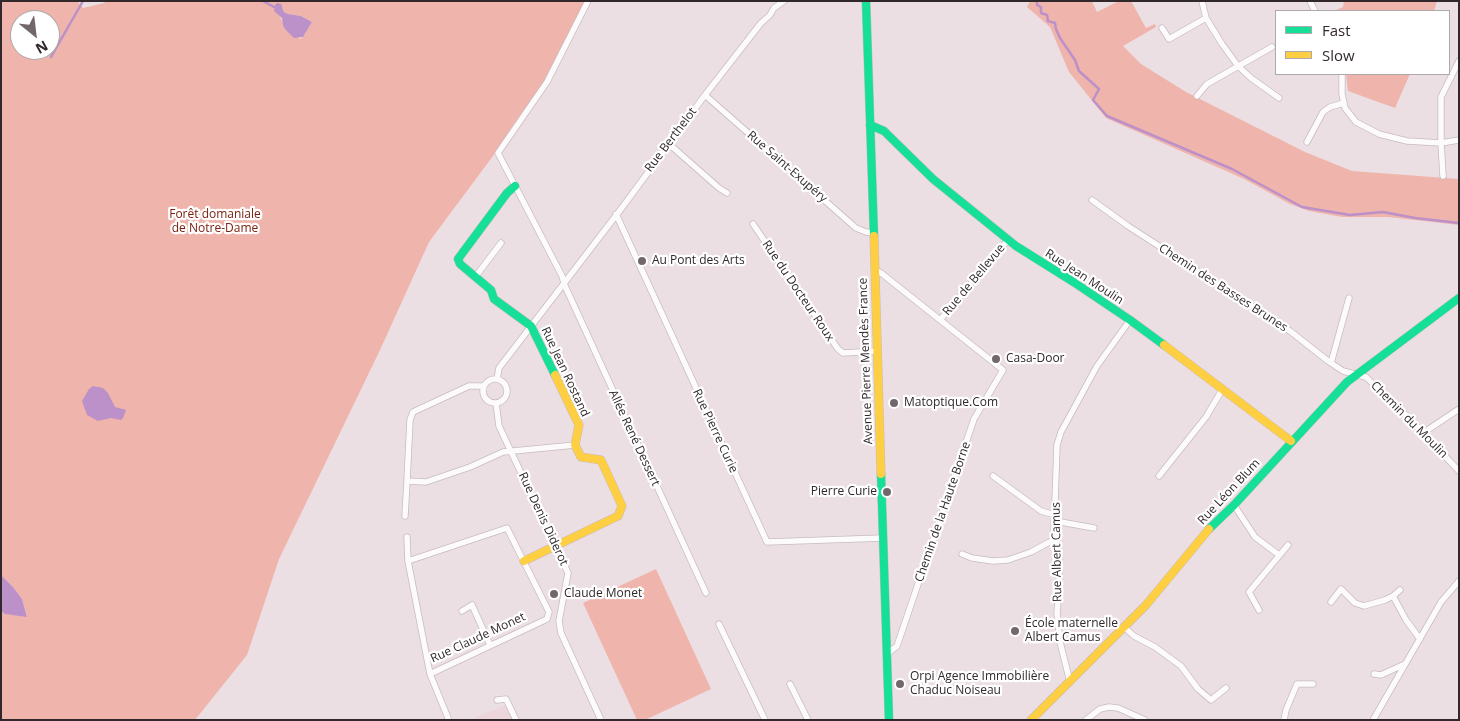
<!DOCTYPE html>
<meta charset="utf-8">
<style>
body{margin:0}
#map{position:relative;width:1460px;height:721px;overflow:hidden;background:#ecdfe3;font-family:"Open Sans",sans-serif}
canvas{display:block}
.frame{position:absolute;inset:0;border:2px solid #31282b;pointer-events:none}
.legend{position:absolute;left:1275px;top:10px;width:175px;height:65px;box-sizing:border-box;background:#fff;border:1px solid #ada9aa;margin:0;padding:6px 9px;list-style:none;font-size:15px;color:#31282b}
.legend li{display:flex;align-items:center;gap:10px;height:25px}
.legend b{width:25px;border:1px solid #ada9aa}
.north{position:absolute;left:10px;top:10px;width:50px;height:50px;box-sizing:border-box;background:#fff;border:1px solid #ada9aa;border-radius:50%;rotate:151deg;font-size:14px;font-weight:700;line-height:20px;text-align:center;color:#31282b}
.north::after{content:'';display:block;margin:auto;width:18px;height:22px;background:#72686b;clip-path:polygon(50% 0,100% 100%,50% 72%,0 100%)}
</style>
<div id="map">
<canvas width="1460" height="721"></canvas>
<div class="frame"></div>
<ul class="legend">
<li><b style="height:6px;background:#16e098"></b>Fast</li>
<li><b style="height:6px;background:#ffcf43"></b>Slow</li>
</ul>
<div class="north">N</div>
</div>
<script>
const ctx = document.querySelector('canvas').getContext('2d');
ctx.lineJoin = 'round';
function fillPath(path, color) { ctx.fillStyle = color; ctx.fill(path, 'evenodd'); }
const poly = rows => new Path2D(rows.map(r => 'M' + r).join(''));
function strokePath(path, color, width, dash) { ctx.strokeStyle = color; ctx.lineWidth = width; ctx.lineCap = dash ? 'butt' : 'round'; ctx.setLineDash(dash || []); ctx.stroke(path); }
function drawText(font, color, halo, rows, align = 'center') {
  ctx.font = font + ' "Open Sans",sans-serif'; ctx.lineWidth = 4.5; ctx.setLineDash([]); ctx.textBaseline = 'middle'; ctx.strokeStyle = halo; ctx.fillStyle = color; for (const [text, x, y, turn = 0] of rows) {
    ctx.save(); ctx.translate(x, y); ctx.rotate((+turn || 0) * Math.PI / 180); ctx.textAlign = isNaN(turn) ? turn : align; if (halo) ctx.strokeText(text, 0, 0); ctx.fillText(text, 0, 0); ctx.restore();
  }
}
fillPath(poly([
 [506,705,513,720,469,720]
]), '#edd5dc');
fillPath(poly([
 [1,1,77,1,83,8,104,3,106,1,588,1,548,82,429,242,380,350,279,559,247,655,195,720,1,720,1,611,5,614,27,616,22,599,13,587,1,575],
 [283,7,284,12,288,14,301,16,312,22,303,37,300,39,282,21,280,16],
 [20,20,50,20,50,50,20,50],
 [1030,1,1092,1,1097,12,1119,1,1131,1,1146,28,1155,24,1156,27,1123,46,1141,64,1186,92,1305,152,1337,165,1352,171,1459,179,1459,225,1388,217,1342,217,1309,211,1290,204,1244,179,1106,118,1069,72,1050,27,1027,7],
 [1344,1,1437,1,1434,11,1334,11,1343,7],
 [1346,74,1410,74,1395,108,1348,91],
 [656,569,711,689,645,720,637,720,583,603]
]), '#efb4ab');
fillPath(poly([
 [277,3,281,4,284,12,288,14,301,16,312,22,303,37,294,38,285,29,283,25,282,18,274,11,275,5],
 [93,386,103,388,108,393,115,407,126,410,123,418,121,420,111,418,98,421,87,415,82,401,89,389],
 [1,575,13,587,22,599,27,617,5,614,1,611]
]), '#bc90c8');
strokePath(poly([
 [263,1,274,7],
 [1037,1,1037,5,1041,7,1041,13,1047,15,1048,21,1055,23,1056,29,1060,38,1075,60,1079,71,1099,89,1093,100,1107,116,1232,169,1302,207,1350,215,1383,212,1415,218,1459,223],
 [51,57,83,1]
]), '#bc90c8', 2.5);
const street = poly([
 [588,1,547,82,498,153,562,276,565,286,706,593],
 [1202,1,1206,18,1222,44,1238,66,1251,78,1279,98],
 [1310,1,1315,11],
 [1162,28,1169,39,1206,18],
 [1342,74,1342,94,1345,108,1356,122,1379,134,1407,141,1441,143,1459,140],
 [705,95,856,228,866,232,873,233],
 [1197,96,1207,84,1272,47],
 [1307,142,1323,112,1330,107,1344,103],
 [669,144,719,188,727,193],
 [1443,176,1441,143,1441,97,1459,61],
 [1092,200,1128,226,1290,331,1328,361,1343,371,1366,377,1406,415,1459,471],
 [616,214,767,542,883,538],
 [753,224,838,349,843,353,877,351],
 [875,270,881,273,1003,370,974,419,897,646,887,654],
 [476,276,501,243],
 [940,320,1008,240],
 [1331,363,1349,298],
 [497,379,499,368,509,355,621,209,705,95,761,23,770,15,774,8,784,1],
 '483 391a12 12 0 1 1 24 0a12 12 0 1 1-24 0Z',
 [484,386,469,386,413,412,410,420,407,481,426,482,470,467,503,452,575,445],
 [496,403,499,426,568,573,559,621,561,633,601,720],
 [1423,433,1459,409],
 [993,476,1041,511,1055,515],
 [1159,476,1206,417,1222,390],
 [1234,505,1255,537,1279,555],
 [405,516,407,481],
 [1055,521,1094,528],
 [407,537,408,561,430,674,547,619,549,612,507,528,408,561],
 [962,554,972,558,993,561,1008,560,1031,552,1055,539],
 [1393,596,1406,620,1420,639],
 [1331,602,1341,589,1355,603,1364,606,1385,600,1393,596,1400,590],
 [1259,610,1249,592,1288,545],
 [462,611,472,605,490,645],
 [719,624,765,720],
 [1125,628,1134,636,1155,647,1181,666,1198,689,1211,700,1226,688],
 [430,674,448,718],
 [1374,674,1381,675,1405,664],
 [1070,682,1060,642,1057,613,1059,588,1059,559,1054,530,1057,445,1061,432,1097,366,1130,320],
 [790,684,808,720],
 [497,700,506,699,516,720],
 [1086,720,1100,709,1109,707,1118,708,1145,720],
 [1284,720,1286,710,1297,684,1313,684],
 [1373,720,1441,602,1459,581]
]);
const fast = poly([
 [866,1,874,236],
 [870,125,884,131,933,179,1016,246,1075,283,1130,320,1164,345],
 [515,186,507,193,458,259,460,264,491,290,494,299,531,326,555,375],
 [881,474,889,720],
 [1209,529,1234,505,1347,382,1459,298]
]);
const slow = poly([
 [874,236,881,474],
 [1164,345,1291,441],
 [524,561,618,516,622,506,601,460,581,457,575,445,579,425,555,375],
 [1031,720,1146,605,1209,529]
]);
strokePath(street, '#c6bcc0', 7);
strokePath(fast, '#c6bcc0', 9);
strokePath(slow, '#c6bcc0', 9);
strokePath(street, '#fcfafb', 5.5);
strokePath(fast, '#16e098', 8);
strokePath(slow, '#ffcf43', 8);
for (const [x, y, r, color] of [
 [642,261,5,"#72686b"],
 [996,359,5,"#72686b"],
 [894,403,5,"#72686b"],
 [887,492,5,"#72686b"],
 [554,594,5,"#72686b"],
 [1015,631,5,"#72686b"],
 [900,684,5,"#72686b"]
]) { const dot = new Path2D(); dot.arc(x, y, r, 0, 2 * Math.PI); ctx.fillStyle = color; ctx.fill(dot); strokePath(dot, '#fff', 2); }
drawText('12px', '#31282b', '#fff', [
 ["Rue Berthelot",671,140,-53],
 ["Rue Saint-Exupéry",787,167,41],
 ["Rue Jean Moulin",1084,277,33],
 ["Rue de Bellevue",974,280,-50],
 ["Chemin des Basses Brunes",1223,288,33],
 ["Rue du Docteur Roux",798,291,56],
 ["Avenue Pierre Mendès France",866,361,-92],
 ["Rue Jean Rostand",565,372,65],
 ["Chemin du Moulin",1409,420,45],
 ["Rue Pierre Curie",715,431,65],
 ["Allée René Dessert",634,438,65],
 ["Rue Léon Blum",1229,492,-47],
 ["Chemin de la Haute Borne",943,512,-71],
 ["Rue Denis Diderot",543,519,65],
 ["Rue Albert Camus",1057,552,-91],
 ["Rue Claude Monet",478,638,-25]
]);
drawText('12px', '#7b2110', '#fff', [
 ["Forêt domaniale",215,215],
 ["de Notre-Dame",215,229]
]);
drawText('12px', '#31282b', '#fff', [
 ["Au Pont des Arts",652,261],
 ["Casa-Door",1006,359],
 ["Matoptique.Com",904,403],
 ["Pierre Curie",877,492,"right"],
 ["Claude Monet",564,594],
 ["École maternelle",1025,624],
 ["Albert Camus",1025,638],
 ["Orpi Agence Immobilière",910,677],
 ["Chaduc Noiseau",910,691]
], 'left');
</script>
